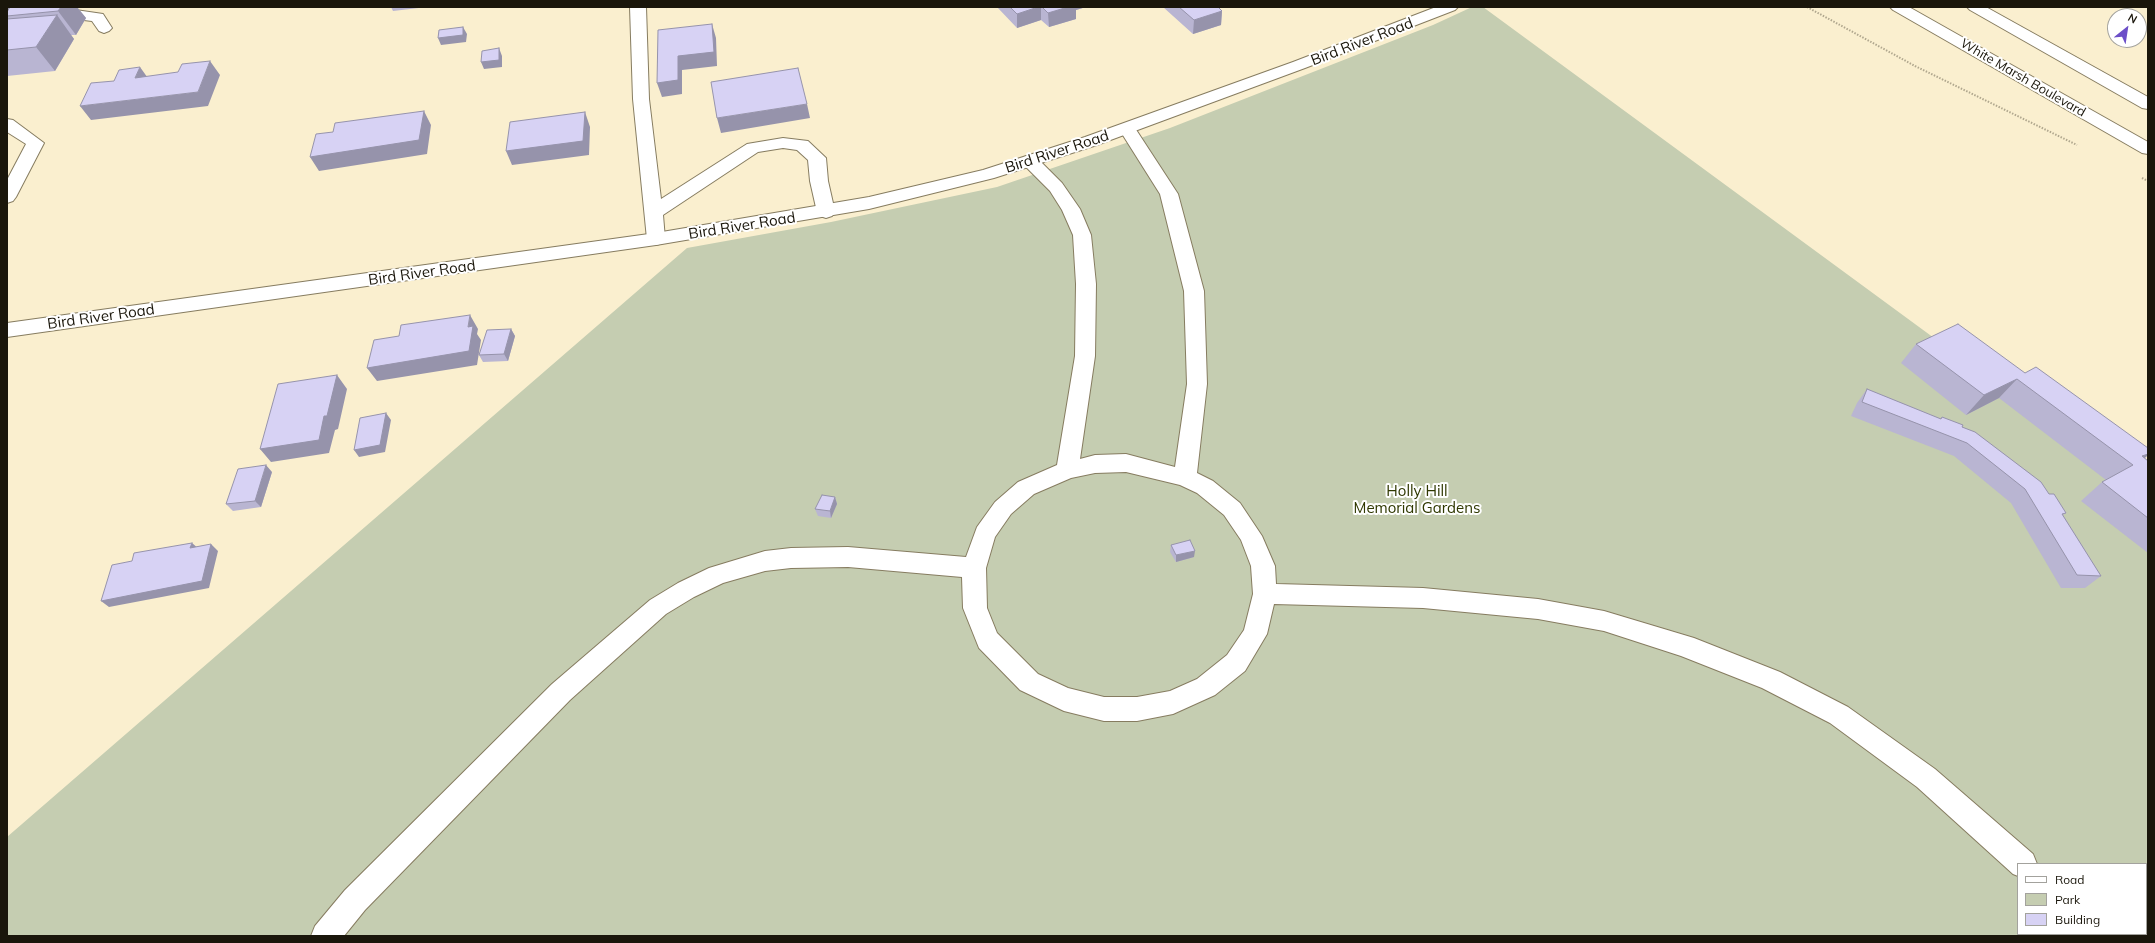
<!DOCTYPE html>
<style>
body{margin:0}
#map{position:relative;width:2155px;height:943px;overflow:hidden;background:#faefcf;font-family:Mulish,sans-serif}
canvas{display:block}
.frame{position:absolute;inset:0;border:8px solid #1a160b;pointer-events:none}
.legend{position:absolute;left:2017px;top:863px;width:130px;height:72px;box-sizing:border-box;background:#fff;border:1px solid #a3a29d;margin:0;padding:5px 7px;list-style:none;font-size:12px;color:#1a160b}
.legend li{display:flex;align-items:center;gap:8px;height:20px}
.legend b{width:20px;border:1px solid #a3a29d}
.north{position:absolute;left:2107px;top:8px;width:40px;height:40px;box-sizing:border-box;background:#fff;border:1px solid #a3a29d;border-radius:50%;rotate:30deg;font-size:11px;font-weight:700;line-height:16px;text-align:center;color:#1a160b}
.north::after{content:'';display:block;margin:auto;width:14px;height:18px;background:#6c4fc8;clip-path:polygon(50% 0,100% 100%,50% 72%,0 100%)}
</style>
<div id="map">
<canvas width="2155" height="943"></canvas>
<div class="frame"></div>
<ul class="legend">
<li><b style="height:5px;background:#fff"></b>Road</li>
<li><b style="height:11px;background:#c5cdb1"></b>Park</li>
<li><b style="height:11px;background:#d7d2f4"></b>Building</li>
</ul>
<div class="north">N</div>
</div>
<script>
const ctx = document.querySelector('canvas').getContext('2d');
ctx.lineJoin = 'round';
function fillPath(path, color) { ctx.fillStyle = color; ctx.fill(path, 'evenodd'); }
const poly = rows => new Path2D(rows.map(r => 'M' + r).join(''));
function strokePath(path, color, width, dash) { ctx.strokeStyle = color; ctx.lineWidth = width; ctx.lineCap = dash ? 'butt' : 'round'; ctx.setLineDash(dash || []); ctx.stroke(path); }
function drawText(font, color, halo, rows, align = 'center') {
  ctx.font = font + ' Mulish,sans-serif'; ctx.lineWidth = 4; ctx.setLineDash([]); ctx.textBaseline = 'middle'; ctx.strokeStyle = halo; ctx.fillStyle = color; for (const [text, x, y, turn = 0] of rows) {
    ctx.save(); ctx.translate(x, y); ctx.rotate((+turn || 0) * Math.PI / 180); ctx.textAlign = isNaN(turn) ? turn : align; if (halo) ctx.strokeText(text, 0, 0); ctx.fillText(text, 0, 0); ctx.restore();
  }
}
fillPath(poly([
 [1472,7,1483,7,2148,495,2148,936,7,936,7,837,687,248,831,222,997,187,1170,128,1433,25],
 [2018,864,2146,864,2146,934,2018,934]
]), '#c5cdb1');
const lane = poly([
 [29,7,55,7,103,14,112,28,109,31,104,33,99,31,92,21,43,15,7,19,7,9,29,7],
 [630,7,646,7,649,99,661,199,747,144,783,138,808,141,826,158,828,181,835,212,832,216,826,218,820,216,817,212,810,181,808,160,797,150,783,148,758,152,663,215,665,239,663,243,656,245,649,243,647,239,633,99,630,7],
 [7,119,13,120,44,143,16,197,13,201,7,203,7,180,26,144,7,132,7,119],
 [1127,124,1133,125,1178,194,1204,291,1207,384,1197,473,1213,481,1240,503,1262,536,1275,566,1276,584,1423,588,1538,599,1604,611,1694,638,1780,672,1848,707,1935,769,2033,854,2037,864,2018,864,2018,876,2013,874,1917,787,1830,723,1762,688,1681,656,1604,631,1538,619,1423,608,1274,604,1267,634,1245,671,1215,695,1173,714,1137,721,1104,721,1064,711,1020,690,979,648,963,608,962,577,848,567,791,568,765,571,723,583,694,597,666,614,570,700,365,910,344,936,311,936,315,926,345,890,552,684,650,600,678,583,709,568,765,551,791,548,848,547,966,557,977,527,995,502,1018,482,1057,465,1075,356,1076,284,1073,235,1062,210,1050,191,1024,165,1021,161,1024,157,1030,156,1036,157,1062,183,1080,209,1091,235,1096,284,1095,356,1080,459,1095,455,1126,454,1175,467,1187,384,1184,291,1160,194,1119,129,1121,125,1127,124],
 [1126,472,1180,485,1197,493,1224,515,1241,540,1251,566,1253,594,1244,630,1227,655,1197,679,1170,691,1137,697,1104,697,1068,688,1038,674,997,633,987,608,986,568,995,537,1011,514,1034,494,1071,478,1095,473,1126,472],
 [2082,934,2112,934,2112,936,2082,936,2082,934]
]);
const secondary = poly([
 [1436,7,1458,7,1455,10,1305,68,1097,145,994,178,869,209,656,245,7,337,7,323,656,233,869,197,983,170,1085,137,1293,62,1436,7]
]);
const primary = poly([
 [1890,7,1909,7,2148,142,2148,154,2142,153,1893,10,1890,7],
 [1967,7,1986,7,2148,97,2148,109,2142,108,1970,10,1967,7]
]);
strokePath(lane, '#867c60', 2);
strokePath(secondary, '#867c60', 2);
strokePath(primary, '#867c60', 2);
strokePath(poly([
 [1807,7,1915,66,2077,145],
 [2142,178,2148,181]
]), '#b0a78e', 2, [1.5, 1.5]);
fillPath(lane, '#fff');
fillPath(secondary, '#fff');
fillPath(primary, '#fff');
fillPath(poly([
 [7,7,77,7,86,18,76,35,71,35,74,39,55,71,7,76],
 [391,7,427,7,393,11],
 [997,7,1086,7,1076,10,1076,19,1049,27,1041,20,1017,28],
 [1163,7,1218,7,1222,11,1221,25,1193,34],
 [511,329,515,336,508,361,483,362,479,355],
 [1916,344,2025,373,2148,448,2148,455,2145,458,2148,461,2148,553,2081,501,2102,482,2106,480,1999,398,1966,415,1901,363],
 [1867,389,1940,419,1942,417,1962,427,2049,494,2066,513,2063,515,2101,576,2085,588,2061,588,2011,503,1954,456,1851,416,1857,403],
 [272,472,261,507,233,511,226,504],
 [835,497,837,504,831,518,818,516,815,509],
 [1171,545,1194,557,1176,562,1170,552]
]), '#b9b5d2');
fillPath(poly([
 [7,7,18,7,7,16],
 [61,7,77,7,86,18,76,35,58,11],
 [1038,7,1041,7,1041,20,1017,28,1017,14],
 [1068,7,1086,7,1076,10,1076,19,1049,27,1048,13],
 [1222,11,1221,25,1193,34,1194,20],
 [57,15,74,39,55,71,36,47],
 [712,24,716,38,717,66,682,70,682,94,662,97,657,83,678,56],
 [463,27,467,34,466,42,441,45,438,38],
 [499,48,502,56,502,67,484,69,481,62],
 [210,61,220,75,208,106,91,120,80,106,198,92],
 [140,67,150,81,135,78],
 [807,104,810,118,721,133,717,118],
 [424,111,431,125,427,154,319,171,310,157],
 [585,112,590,127,589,155,512,165,506,151],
 [470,315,478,329,477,334,481,340,477,365,377,381,367,368,468,327],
 [511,329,515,336,508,361,504,354],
 [337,375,347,389,338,429,335,430,329,453,271,462,260,449],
 [2017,379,1999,398,1966,415,1984,395],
 [386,413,391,420,385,452,359,457,354,450],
 [2148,454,2148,455,2131,470,2142,456],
 [266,465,272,472,261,507,255,501],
 [835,497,837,504,831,518,830,511],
 [192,543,199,549,190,548],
 [211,544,218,551,209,588,109,607,101,601],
 [1195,551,1194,557,1176,562,1176,555]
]), '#9693ab');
const building = poly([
 [10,7,61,7,58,11,7,16,7,12,10,7],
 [1010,7,1038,7,1017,14,1010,7],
 [1042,7,1068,7,1048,13,1042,7],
 [1179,7,1218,7,1222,11,1194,20,1179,7],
 [57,15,36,47,7,50,7,19,57,15],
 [712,24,714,52,678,56,678,80,657,83,658,30,712,24],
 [463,27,463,35,438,38,439,30,463,27],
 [499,48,499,60,481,62,482,51,499,48],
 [210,61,198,92,80,106,91,83,114,81,119,70,140,67,135,78,178,72,182,64,210,61],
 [798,68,807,104,717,118,711,82,798,68],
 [424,111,419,140,310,157,316,134,333,132,335,123,424,111],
 [585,112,583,141,506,151,510,122,585,112],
 [470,315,468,327,473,326,469,351,367,368,374,340,399,336,401,325,470,315],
 [1958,324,2025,373,2036,367,2148,448,2148,454,2142,456,2148,461,2148,518,2102,482,2133,465,2017,379,1984,395,1916,344,1958,324],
 [511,329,504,354,479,355,487,330,511,329],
 [337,375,327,416,324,416,319,440,260,449,278,384,337,375],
 [1867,389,1941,419,1942,417,1963,425,1962,427,1975,432,2041,482,2049,494,2054,494,2066,513,2062,514,2101,576,2077,575,2025,489,1967,443,1862,402,1867,389],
 [386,413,380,445,354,450,360,418,386,413],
 [266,465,255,501,226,504,238,469,266,465],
 [822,495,835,497,830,511,815,509,822,495],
 [1190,540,1195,551,1176,555,1171,545,1190,540],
 [192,543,190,548,211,544,202,581,101,601,112,565,132,561,134,553,192,543]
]);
fillPath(building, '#d7d2f4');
strokePath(building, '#9693ab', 1);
drawText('13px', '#1a160b', '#fff', [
 ["White Marsh Boulevard",2023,78,30]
]);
drawText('15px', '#1a160b', '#fff', [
 ["Bird River Road",1362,42,-21],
 ["Bird River Road",1057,152,-18],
 ["Bird River Road",742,226,-9],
 ["Bird River Road",422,273,-8],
 ["Bird River Road",101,317,-8]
]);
drawText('15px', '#2f3800', '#fff', [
 ["Holly Hill",1417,491],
 ["Memorial Gardens",1417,508]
]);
</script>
